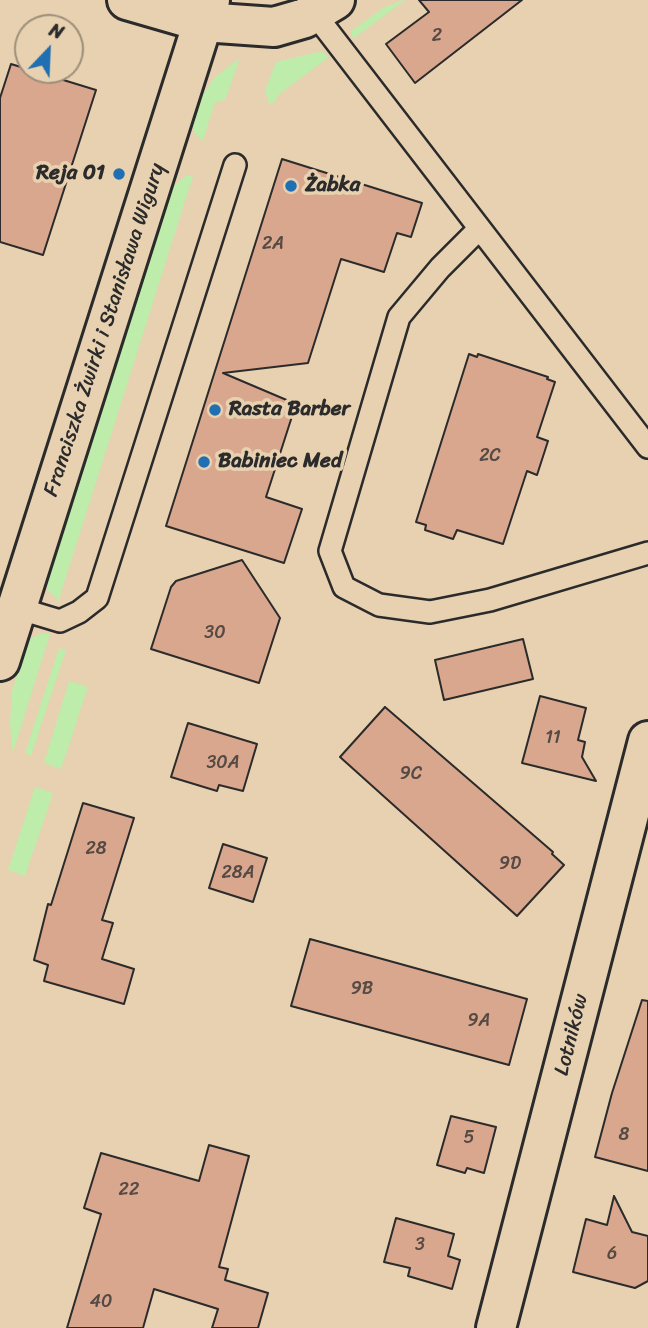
<!DOCTYPE html>
<meta charset="utf-8">
<style>
body{margin:0}
#map{position:relative;width:648px;height:1328px;overflow:hidden;background:#e7d1b0;font-family:Sriracha,sans-serif}
canvas{display:block}
.north{position:absolute;left:14px;top:14px;width:70px;height:70px;box-sizing:border-box;background:#e7d1b0;border:2px solid #9c8f7b;border-radius:50%;rotate:23deg;font-size:19px;font-weight:700;line-height:28px;text-align:center;color:#2b2b2b}
.north::after{content:'';display:block;margin:auto;width:24px;height:32px;background:#1f6fb2;clip-path:polygon(50% 0,100% 100%,50% 72%,0 100%)}
</style>
<div id="map">
<canvas width="648" height="1328"></canvas>
<div class="north">N</div>
</div>
<script>
const ctx = document.querySelector('canvas').getContext('2d');
ctx.lineJoin = 'round';
function fillPath(path, color) { ctx.fillStyle = color; ctx.fill(path, 'evenodd'); }
const poly = rows => new Path2D(rows.map(r => 'M' + r).join(''));
function strokePath(path, color, width, dash) { ctx.strokeStyle = color; ctx.lineWidth = width; ctx.lineCap = dash ? 'butt' : 'round'; ctx.setLineDash(dash || []); ctx.stroke(path); }
function drawText(font, color, halo, rows, align = 'center') {
  ctx.font = font + ' Sriracha,sans-serif'; ctx.lineWidth = 7; ctx.setLineDash([]); ctx.textBaseline = 'middle'; ctx.strokeStyle = halo; ctx.fillStyle = color; for (const [text, x, y, turn = 0] of rows) {
    ctx.save(); ctx.translate(x, y); ctx.rotate((+turn || 0) * Math.PI / 180); ctx.textAlign = isNaN(turn) ? turn : align; if (halo) ctx.strokeText(text, 0, 0); ctx.fillText(text, 0, 0); ctx.restore();
  }
}
fillPath(poly([
 [402,0,405,0,353,39,351,31,383,8],
 [322,51,329,57,278,95,275,102,269,104,265,90,276,62],
 [240,58,225,100,215,102,203,141,195,134,192,126,201,98,214,78],
 [186,176,193,176,60,596,60,602,47,589,46,579,174,185],
 [42,633,50,634,14,749,12,749,10,723,12,691,28,640],
 [59,648,66,650,31,756,25,753],
 [69,681,88,687,61,769,44,763],
 [35,787,53,793,25,876,8,870]
]), '#bdecab');
const building = poly([
 [419,0,522,0,415,83,386,44,429,12,419,0],
 [11,64,96,90,43,255,0,242,0,98,11,64],
 [282,159,422,203,411,237,397,233,384,272,341,259,308,363,223,373,296,404,266,497,302,509,284,563,166,526,282,159],
 [469,354,477,357,478,354,548,377,547,379,555,382,537,437,548,441,537,475,527,471,503,544,457,530,453,539,425,530,426,525,416,522,469,354],
 [242,560,280,618,259,683,151,649,171,587,176,581,242,560],
 [523,639,533,679,444,700,435,660,523,639],
 [540,696,586,708,578,740,585,742,582,757,596,781,522,763,540,696],
 [385,707,553,852,552,854,564,865,517,916,340,757,385,707],
 [188,723,257,744,243,791,219,785,217,791,171,777,188,723],
 [83,803,134,818,102,920,113,923,102,959,134,969,124,1004,44,981,48,965,34,960,48,904,51,905,83,803],
 [223,844,267,858,253,902,209,888,223,844],
 [310,939,527,999,509,1065,291,1006,310,939],
 [642,1000,648,1001,648,1171,595,1157,612,1093,642,1000],
 [451,1116,496,1127,484,1173,467,1168,465,1173,437,1165,451,1116],
 [209,1145,249,1156,219,1267,228,1269,225,1280,268,1293,258,1328,212,1328,218,1309,154,1289,143,1328,67,1328,101,1214,84,1208,101,1153,199,1181,209,1145],
 [614,1196,632,1232,648,1236,648,1281,635,1288,573,1272,586,1219,607,1225,614,1196],
 [396,1218,454,1234,448,1256,460,1260,452,1289,408,1276,410,1268,384,1262,396,1218]
]);
fillPath(building, '#d9a78d');
strokePath(building, '#2b2b2b', 2);
const service = poly([
 [314,13,648,447],
 [479,229,440,268,399,317,330,551,344,587,379,605,430,612,490,600,648,553],
 [17,608,60,621,79,612,97,598,235,165]
]);
const minor = poly([
 [127,0,203,22,274,27,305,18,335,0],
 [496,1328,648,741]
]);
const tertiary = poly([
 [0,661,210,0]
]);
strokePath(service, '#2b2b2b', 26);
strokePath(minor, '#2b2b2b', 44);
strokePath(tertiary, '#2b2b2b', 44);
strokePath(service, '#e7d1b0', 21);
strokePath(minor, '#e7d1b0', 38);
strokePath(tertiary, '#e7d1b0', 38);
for (const [x, y, r, color] of [
 [119,174,7,"#1f6fb2"],
 [291,186,7,"#1f6fb2"],
 [215,410,7,"#1f6fb2"],
 [204,462,7,"#1f6fb2"]
]) { const dot = new Path2D(); dot.arc(x, y, r, 0, 2 * Math.PI); ctx.fillStyle = color; ctx.fill(dot); strokePath(dot, '#e7d1b0', 2.5); }
drawText('18px', '#564a44', null, [
 ["2",437,36],
 ["2A",273,244],
 ["2C",490,456],
 ["30",215,633],
 ["11",553,738],
 ["30A",223,763],
 ["9C",411,774],
 ["28",96,849],
 ["9D",510,864],
 ["28A",238,873],
 ["9B",362,989],
 ["9A",479,1021],
 ["8",624,1135],
 ["5",469,1138],
 ["22",129,1190],
 ["3",420,1245],
 ["6",612,1254],
 ["40",101,1302]
]);
drawText('bold 21px', '#2b2b2b', '#e7d1b0', [
 ["Reja 01",105,174,"right"],
 ["Żabka",305,186],
 ["Rasta Barber",229,410],
 ["Babiniec Med",218,462]
], 'left');
drawText('21px', '#2b2b2b', '#e7d1b0', [
 ["Franciszka Żwirki i Stanisława Wigury",105,330,-72],
 ["Lotników",572,1035,-76]
]);
</script>
